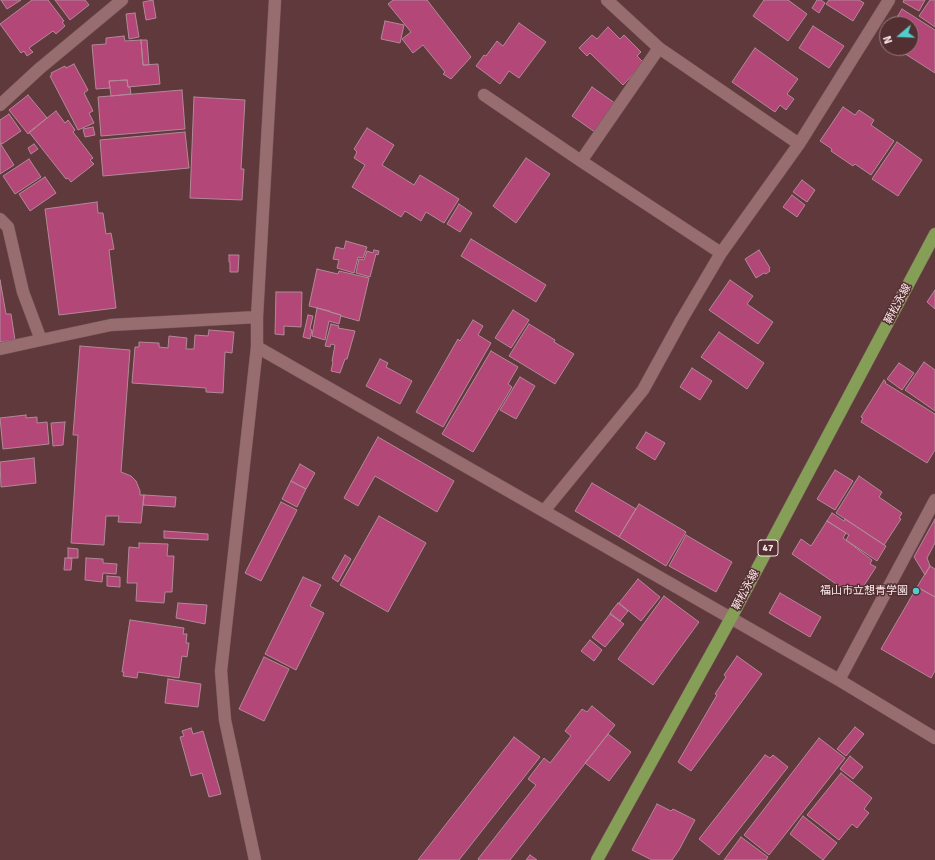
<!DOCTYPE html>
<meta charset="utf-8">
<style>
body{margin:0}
#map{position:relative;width:935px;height:860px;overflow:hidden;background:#5f393c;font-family:Signika,sans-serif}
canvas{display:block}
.north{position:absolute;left:879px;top:16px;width:40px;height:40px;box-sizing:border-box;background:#532f32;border:1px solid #977a7c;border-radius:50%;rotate:251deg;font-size:11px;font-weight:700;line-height:16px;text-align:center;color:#feeaeb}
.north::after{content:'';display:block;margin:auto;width:14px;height:18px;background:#52cdcc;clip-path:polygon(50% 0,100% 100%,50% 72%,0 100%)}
</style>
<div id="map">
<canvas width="935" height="860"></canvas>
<div class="north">N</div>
</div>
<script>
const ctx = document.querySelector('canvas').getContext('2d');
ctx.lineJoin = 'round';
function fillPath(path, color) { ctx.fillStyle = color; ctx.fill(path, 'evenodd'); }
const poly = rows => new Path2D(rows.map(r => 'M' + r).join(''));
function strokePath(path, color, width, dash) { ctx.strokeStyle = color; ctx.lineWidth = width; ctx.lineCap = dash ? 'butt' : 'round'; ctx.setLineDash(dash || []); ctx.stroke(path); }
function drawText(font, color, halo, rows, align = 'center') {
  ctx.font = font + ' Signika,"Noto Sans JP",sans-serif'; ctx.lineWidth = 3; ctx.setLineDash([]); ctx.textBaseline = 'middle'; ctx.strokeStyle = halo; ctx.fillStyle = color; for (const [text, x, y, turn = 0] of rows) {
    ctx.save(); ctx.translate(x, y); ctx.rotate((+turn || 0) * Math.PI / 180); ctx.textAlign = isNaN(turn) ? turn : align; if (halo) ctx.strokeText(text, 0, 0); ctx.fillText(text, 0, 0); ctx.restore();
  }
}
const building = poly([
 [1,0,21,0,7,9,1,0],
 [32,0,48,0,64,21,62,22,65,26,56,34,53,31,29,48,33,52,27,56,24,51,21,53,0,24,32,0],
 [55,0,85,0,89,5,70,20,55,0],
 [153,0,156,18,146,20,143,2,153,0],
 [393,0,427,0,471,57,451,79,443,74,445,72,423,45,413,53,402,39,411,32,388,4,393,0],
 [764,0,788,0,807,14,788,41,753,16,764,0],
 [817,0,821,0,825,3,819,13,812,8,817,0],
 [829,0,859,0,864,3,853,21,826,4,829,0],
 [904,0,925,0,919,11,903,2,904,0],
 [930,0,935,0,935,27,919,16,930,0],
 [902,9,935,30,935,73,896,48,911,48,911,24,893,24,902,9],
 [135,13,139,37,129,39,126,14,135,13],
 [385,21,404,25,400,43,381,39,385,21],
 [519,23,546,42,519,78,509,71,500,84,476,66,484,55,486,56,497,41,503,46,519,23],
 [813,26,844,46,829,68,799,48,813,26],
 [608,27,620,39,624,35,641,52,637,56,644,63,623,85,590,53,587,56,579,48,592,35,597,39,608,27],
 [124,36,125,41,141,40,143,65,158,64,160,84,128,87,127,80,109,81,110,88,96,89,92,45,106,44,106,38,124,36],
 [141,40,147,40,149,65,143,65,141,40],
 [755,48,798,79,787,94,794,99,786,110,780,105,775,112,732,82,755,48],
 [74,64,88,90,84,93,93,111,89,113,94,123,78,130,50,76,52,75,51,73,65,66,66,68,74,64],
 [127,80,128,87,130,87,131,94,111,96,109,81,127,80],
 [592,87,619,106,599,135,572,116,592,87],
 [182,90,185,129,101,136,98,97,182,90],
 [28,95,47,118,28,134,9,110,28,95],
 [194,97,245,100,241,169,244,169,242,200,190,198,194,97],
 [843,107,855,115,859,110,874,120,871,125,894,141,871,175,855,164,853,166,831,151,832,149,820,141,843,107],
 [56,111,65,123,68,120,75,130,73,132,93,158,90,160,94,164,71,182,68,178,66,179,29,132,56,111],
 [9,114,21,131,2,144,0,141,0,120,9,114],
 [93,127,95,135,85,137,83,129,93,127],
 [367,128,394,145,382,165,414,185,420,175,459,199,444,223,426,212,421,221,405,211,401,217,352,187,365,165,354,158,357,152,354,149,367,128],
 [185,132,189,168,103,176,100,140,185,132],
 [897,142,922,160,898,196,872,179,897,142],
 [0,143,14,165,0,174,0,143],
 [34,144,38,149,31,154,28,148,34,144],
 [526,158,550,174,516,223,493,206,526,158],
 [29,159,41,177,15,194,3,176,29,159],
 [45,177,56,193,30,211,19,194,45,177],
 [802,180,815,190,807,202,793,192,802,180],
 [792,195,805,205,797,217,783,207,792,195],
 [97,202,98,213,103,213,106,234,111,233,114,249,109,250,116,308,59,315,45,209,97,202],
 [459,204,472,213,460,232,447,224,459,204],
 [471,239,546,285,536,302,461,256,471,239],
 [346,241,367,247,363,258,358,257,354,273,337,268,339,260,333,259,336,247,344,249,346,241],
 [374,250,379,251,378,255,376,254,370,277,356,273,359,259,364,260,367,251,373,253,374,250],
 [759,250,770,268,769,269,770,271,766,274,764,273,756,278,745,259,759,250],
 [229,255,239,255,238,272,230,272,230,262,229,262,229,255],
 [317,269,338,274,339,271,369,278,359,321,341,316,341,315,330,312,330,311,309,306,317,269],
 [0,280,6,314,11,314,15,340,0,342,0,280],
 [730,280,753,296,747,304,773,322,758,344,709,310,730,280],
 [935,290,935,309,927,302,935,290],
 [276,292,302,292,301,327,284,326,284,335,275,334,276,292],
 [317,308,341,315,339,324,329,321,325,340,312,336,317,308],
 [513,310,529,320,511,348,495,338,513,310],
 [308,315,313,316,310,329,312,330,310,339,303,337,308,315],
 [473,320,483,326,478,335,491,343,443,427,416,412,458,339,460,341,473,320],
 [331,324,339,326,338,328,355,331,347,359,345,359,340,373,331,371,333,362,332,361,335,345,331,344,330,347,325,346,331,324],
 [529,324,555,340,554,342,574,354,555,384,509,356,529,324],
 [209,330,234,332,232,353,225,352,223,393,206,392,206,388,132,383,135,347,139,347,139,342,159,343,159,347,168,348,169,336,187,338,186,349,194,349,195,335,208,336,209,330],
 [719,332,764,363,747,389,701,357,719,332],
 [80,346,130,350,121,472,131,476,136,481,140,491,140,495,144,495,141,523,118,522,119,516,106,516,104,545,71,543,78,435,73,435,80,346],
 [491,351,518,367,508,384,512,387,473,452,442,434,491,351],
 [380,359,388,363,386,367,412,381,400,404,366,386,380,359],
 [924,362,935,370,935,411,905,390,924,362],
 [899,363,914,373,902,390,887,379,899,363],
 [692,368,712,381,700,400,680,387,692,368],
 [520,377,535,386,516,419,500,410,520,377],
 [884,380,886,382,885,383,935,414,935,450,927,463,861,422,863,418,861,417,884,380],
 [26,415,26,418,37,417,37,423,47,422,49,444,3,449,0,418,26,415],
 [65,422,63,445,53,446,51,423,65,422],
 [646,432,665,443,655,460,636,448,646,432],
 [378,437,454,481,437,512,375,476,358,506,344,498,378,437],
 [34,458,36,483,1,487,0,462,34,458],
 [300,464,315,473,306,489,291,481,300,464],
 [835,470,853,481,835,510,817,499,835,470],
 [859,476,882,492,879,497,902,513,899,518,901,519,884,545,836,513,859,476],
 [291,481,306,489,297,507,282,499,291,481],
 [592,483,636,509,619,537,575,511,592,483],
 [144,495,176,497,175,507,143,505,144,495],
 [281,502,297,510,261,581,245,573,281,502],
 [639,504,686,532,666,566,619,537,639,504],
 [832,513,844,521,845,519,886,546,877,561,846,540,849,535,827,521,832,513],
 [379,516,426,543,388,612,340,585,379,516],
 [935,519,935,543,927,558,930,566,925,575,914,557,935,519],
 [827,521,846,533,843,538,872,560,870,564,876,567,863,587,858,584,851,594,792,554,801,539,811,546,827,521],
 [164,531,208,534,208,540,164,538,164,531],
 [686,535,732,562,716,592,669,566,686,535],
 [139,543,168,544,167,556,174,556,172,592,165,592,164,603,136,601,137,583,127,583,129,547,139,548,139,543],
 [68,548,78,549,78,558,68,558,68,548],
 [345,555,351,559,338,582,332,578,345,555],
 [65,558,72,558,71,570,64,570,65,558],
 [86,558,103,559,103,563,117,564,116,574,103,573,102,582,85,580,86,558],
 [930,566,935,569,935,597,917,587,930,566],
 [107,576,120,577,120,587,107,586,107,576],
 [303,577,321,585,310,606,324,613,296,670,265,654,303,577],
 [638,579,660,597,641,621,619,603,638,579],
 [917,587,935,597,935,671,931,678,881,649,917,587],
 [780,593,821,617,810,637,769,613,780,593],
 [664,596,699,622,653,685,618,659,664,596],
 [178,603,207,605,205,624,176,618,178,603],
 [618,603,628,611,620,621,610,613,618,603],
 [610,614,624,624,605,647,592,637,610,614],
 [130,620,184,628,183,634,187,634,186,643,189,643,187,657,182,656,179,678,138,672,137,678,123,676,124,672,122,672,130,620],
 [590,640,602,650,594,661,581,651,590,640],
 [737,656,762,674,691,771,678,762,717,695,715,694,726,677,724,675,737,656],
 [264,657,289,669,264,721,239,709,264,657],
 [168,679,201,684,198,707,165,703,168,679],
 [592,706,615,725,510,860,479,860,478,859,536,785,528,779,544,758,550,763,571,736,565,731,582,709,587,712,592,706],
 [855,727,864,734,846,756,837,749,855,727],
 [191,728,193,734,203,731,221,794,209,797,202,773,191,776,180,737,184,736,182,731,191,728],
 [608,734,631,752,609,781,585,763,608,734],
 [514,737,540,757,459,860,418,860,514,737],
 [819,738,845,758,769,855,744,835,819,738],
 [765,755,770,758,773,755,788,767,719,855,699,839,765,755],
 [850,756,863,767,853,779,840,769,850,756],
 [841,773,872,798,864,809,869,813,857,828,852,824,839,840,807,815,841,773],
 [657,804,671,811,673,809,695,820,679,850,672,860,652,860,632,850,657,804],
 [803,816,837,843,823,860,790,834,803,816],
 [741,837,768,857,766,860,724,860,741,837],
 [530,855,537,860,526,860,530,855]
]);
fillPath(building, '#b24778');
strokePath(building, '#b28998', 1);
const street = poly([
 [607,0,659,48,799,144],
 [484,95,581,161,721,253],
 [0,105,39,69,122,0],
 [581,161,659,48],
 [0,219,8,227,23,292,41,340,111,325,257,317],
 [257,347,839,680,935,738],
 [0,349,41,340],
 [544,511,643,390,682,319,721,253,799,144,889,0],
 [839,680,935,500],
 [255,860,225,720,221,671,257,347,257,317,275,0]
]);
const primary = poly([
 [597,860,731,618,935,234]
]);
strokePath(street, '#77585b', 13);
strokePath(primary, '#77585b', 13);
strokePath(street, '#976d70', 12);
strokePath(primary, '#869f57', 12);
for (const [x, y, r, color] of [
 [916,591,4,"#52cdcc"]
]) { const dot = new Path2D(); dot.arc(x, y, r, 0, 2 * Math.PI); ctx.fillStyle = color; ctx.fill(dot); strokePath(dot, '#532f32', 1.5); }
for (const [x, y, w] of [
 [768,548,20]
]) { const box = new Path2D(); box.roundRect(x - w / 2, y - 8, w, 16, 3); ctx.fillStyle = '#532f32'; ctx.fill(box); strokePath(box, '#feeaeb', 1); }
drawText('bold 10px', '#feeaeb', null, [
 ["47",768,548]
]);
drawText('11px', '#feeaeb', '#532f32', [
 ["鞆松永線",898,304,-62],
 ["鞆松永線",746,590,-62]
]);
drawText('11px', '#feeaeb', '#532f32', [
 ["福山市立想青学園",908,591]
], 'right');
</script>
